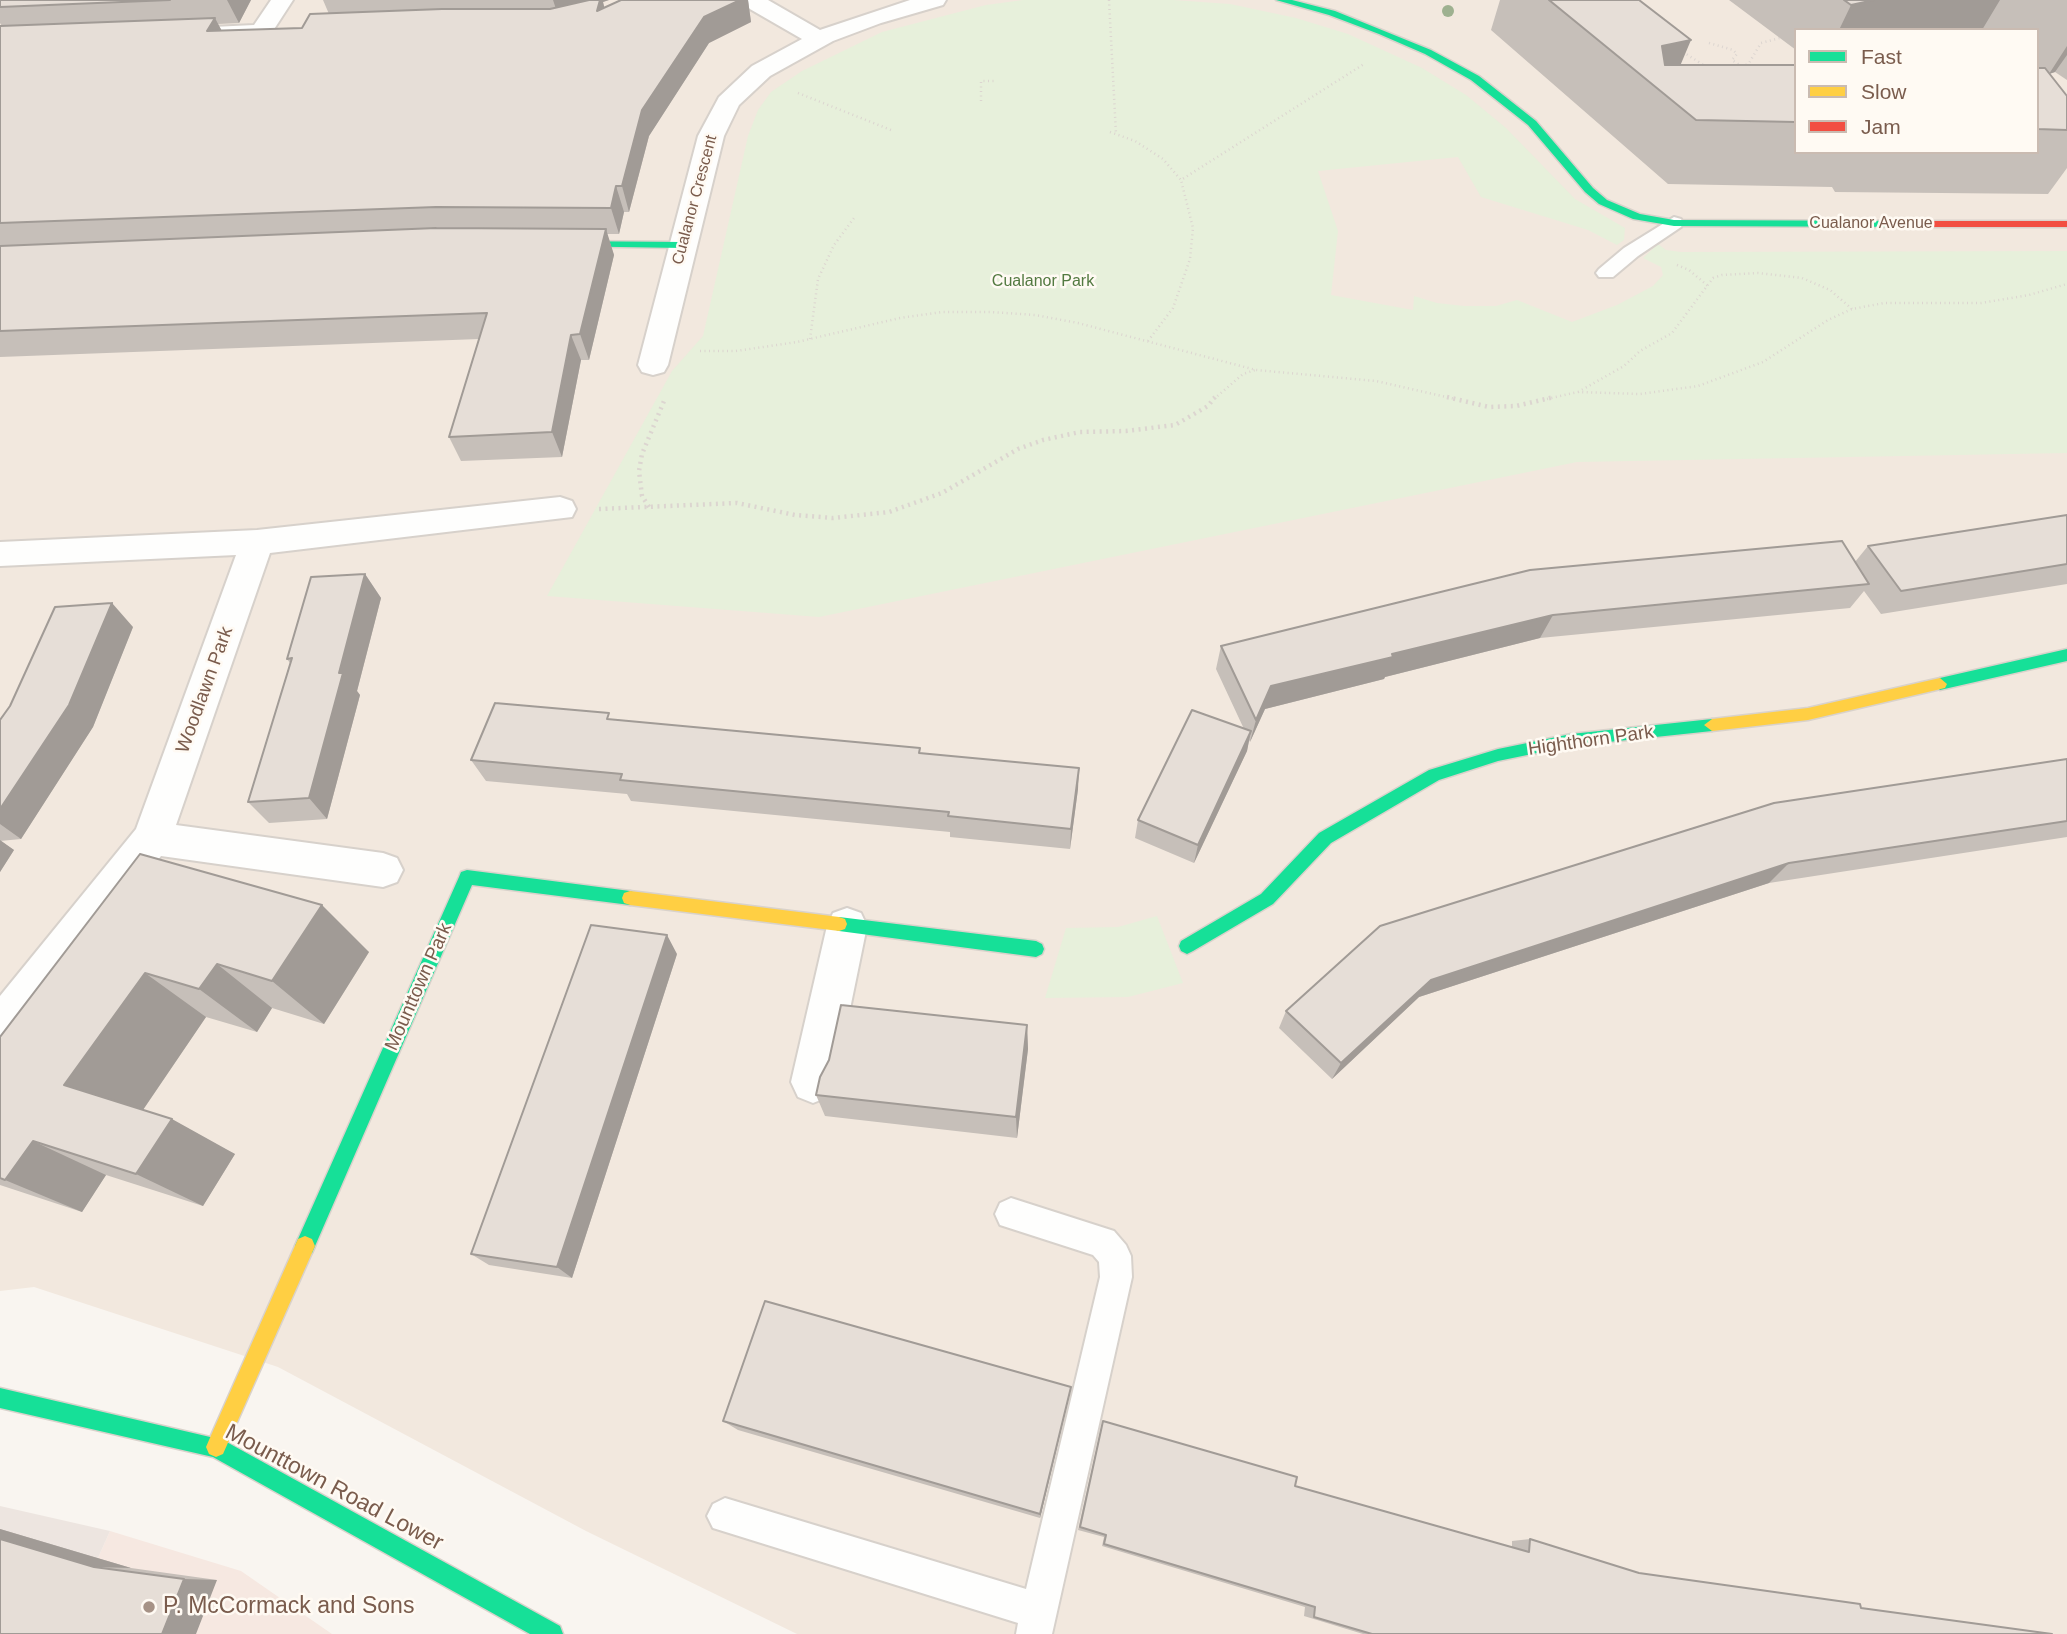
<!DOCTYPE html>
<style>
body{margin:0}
#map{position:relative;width:2067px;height:1634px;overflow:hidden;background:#f9f5f0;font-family:Helvetica,sans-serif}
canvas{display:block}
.legend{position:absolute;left:1794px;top:28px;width:245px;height:126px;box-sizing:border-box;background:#fffaf3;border:2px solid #cabbb1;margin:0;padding:9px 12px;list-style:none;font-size:21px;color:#7a5c4d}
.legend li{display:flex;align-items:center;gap:14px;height:35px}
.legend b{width:35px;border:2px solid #cabbb1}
</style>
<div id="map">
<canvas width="2067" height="1634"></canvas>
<ul class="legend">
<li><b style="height:9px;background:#16e098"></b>Fast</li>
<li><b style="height:9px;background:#ffcf43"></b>Slow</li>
<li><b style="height:9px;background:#f24e42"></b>Jam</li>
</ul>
</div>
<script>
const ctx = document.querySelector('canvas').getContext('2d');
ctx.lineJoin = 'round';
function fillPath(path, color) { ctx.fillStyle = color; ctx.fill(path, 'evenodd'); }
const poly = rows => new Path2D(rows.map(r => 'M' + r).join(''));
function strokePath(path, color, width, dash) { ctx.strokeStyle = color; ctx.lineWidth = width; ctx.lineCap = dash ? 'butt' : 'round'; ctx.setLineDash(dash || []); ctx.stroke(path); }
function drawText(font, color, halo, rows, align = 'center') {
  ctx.font = font + ' Helvetica,sans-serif'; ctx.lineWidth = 5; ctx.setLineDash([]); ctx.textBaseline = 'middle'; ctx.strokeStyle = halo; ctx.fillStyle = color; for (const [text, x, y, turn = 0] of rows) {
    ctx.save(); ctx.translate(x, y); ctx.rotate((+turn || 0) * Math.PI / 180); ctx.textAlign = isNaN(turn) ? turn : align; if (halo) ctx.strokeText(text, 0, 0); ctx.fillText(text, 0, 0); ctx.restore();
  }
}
fillPath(poly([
 [0,0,2067,0,2067,1634,797,1634,586,1531,278,1367,34,1287,0,1291],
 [1796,30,2037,30,2037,152,1796,152]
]), '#f2e8de');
fillPath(poly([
 [110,1531,241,1571,332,1634,64,1634]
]), '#f6e8e1');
fillPath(poly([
 [0,1506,110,1531,64,1634,0,1634]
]), '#ede5e0');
fillPath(poly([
 [1023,0,1173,0,1230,4,1296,18,1348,34,1422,68,1466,95,1506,128,1575,199,1625,228,1624,240,1617,245,1588,230,1481,197,1458,157,1318,171,1338,231,1331,295,1413,310,1414,296,1437,303,1464,306,1496,306,1517,300,1572,322,1617,305,1653,286,1663,275,1661,267,1643,258,1658,244,1666,250,1681,252,2067,251,2067,453,1577,462,819,617,547,596,672,371,703,336,748,136,758,110,771,92,802,71,882,32,986,5],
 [1157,916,1183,983,1128,997,1045,998,1066,928,1118,927]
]), '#e7f0db');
const lane = poly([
 [1674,217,1681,219,1683,223,1681,227,1638,256,1613,277,1599,277,1596,273,1599,269,1624,248,1674,217],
 [1011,1198,1114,1231,1126,1245,1131,1256,1132,1277,1052,1634,1016,1634,1018,1623,713,1528,707,1516,713,1504,725,1498,1026,1589,1100,1277,1099,1262,1093,1255,1000,1225,995,1214,1000,1203,1011,1198]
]);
const street = poly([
 [271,0,293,0,269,37,212,41,204,39,200,34,204,29,212,27,254,25,271,0],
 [740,0,768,0,820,30,910,0,946,0,943,5,881,23,833,41,770,76,739,105,724,136,668,365,664,372,653,375,642,372,638,365,698,136,719,97,752,66,802,39,743,5,740,0],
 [560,497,572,501,576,509,572,517,270,553,176,825,383,853,397,858,403,870,397,882,383,887,161,856,15,1043,0,1049,0,996,136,829,236,555,0,566,0,542,257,530,560,497],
 [847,908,861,913,867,926,835,1082,828,1097,813,1103,798,1097,791,1082,827,926,833,913,847,908]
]);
const fast = poly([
 [1276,0,1292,0,1335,11,1431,50,1479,76,1536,121,1593,188,1607,200,1640,214,1674,220,1918,221,1924,224,1918,227,1674,226,1633,219,1599,204,1585,192,1528,125,1471,80,1425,54,1379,34,1329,15,1276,0],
 [560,241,683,242,689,245,683,248,556,246,556,242,560,241],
 [2067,649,2067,661,1940,690,1933,684,1940,678,2067,649],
 [1712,719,1720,725,1712,731,1571,746,1498,761,1439,780,1331,843,1273,904,1193,951,1187,954,1181,951,1179,946,1181,941,1261,894,1319,833,1429,770,1498,749,1571,734,1712,719],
 [467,870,630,891,636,893,638,898,636,903,630,905,472,885,312,1253,305,1256,298,1253,295,1246,298,1239,459,877,461,872,467,870],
 [839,917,1036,941,1042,944,1044,949,1042,954,1036,957,839,931,833,929,831,924,833,919,839,917],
 [0,1388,223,1440,560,1626,563,1634,530,1634,213,1457,0,1408,0,1388]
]);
const slow = poly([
 [1940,678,1947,684,1945,688,1808,720,1712,731,1704,725,1712,719,1808,708,1940,678],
 [630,891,839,917,845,919,847,924,845,929,839,931,630,905,624,903,622,898,624,893,630,891],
 [305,1236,312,1239,315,1246,223,1454,216,1457,209,1454,206,1447,209,1440,298,1239,305,1236]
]);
const jam = poly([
 [2067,221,2067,227,1918,227,1912,224,1918,221,2067,221]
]);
strokePath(lane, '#d7d1cb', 4);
strokePath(street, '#d7d1cb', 4);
strokePath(fast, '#d9d2cb', 3);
strokePath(slow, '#d9d2cb', 3);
strokePath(jam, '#d9d2cb', 3);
strokePath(poly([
 [1109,0,1116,134],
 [1709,43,1733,50,1737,54,1732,60,1741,66],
 [1683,52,1705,66],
 [1742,67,1749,63,1761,43,1780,38],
 [798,93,891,130],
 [981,101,981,81,994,81],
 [1110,132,1135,141,1163,159,1181,180,1364,64],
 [1677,265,1689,270,1708,286],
 [810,339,818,279,834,245,854,218],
 [1148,341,1173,308,1190,259,1193,228,1181,180],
 [700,351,736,351,797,342,900,318,942,312,991,312,1035,315,1078,323,1256,370,1376,381,1455,399],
 [1578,392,1624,366,1640,351,1672,333,1713,278,1722,275,1758,273,1802,278,1830,290,1852,309],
 [1214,399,1243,374,1255,370],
 [1547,399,1578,392,1640,394,1698,386,1763,362,1828,320,1852,309,1884,303,1981,303,2029,295,2067,284]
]), '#dcd5d0', 2.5, [1, 3.5]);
strokePath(poly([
 [1447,397,1489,407,1516,406,1554,397],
 [649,507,642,496,639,471,642,454,664,401],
 [599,509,737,503,795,515,833,518,889,512,942,493,1018,449,1043,440,1080,432,1126,431,1175,425,1208,406,1215,397]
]), '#dcd5d0', 4.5, [2, 4.5]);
fillPath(lane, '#fefefd');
fillPath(street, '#fefefd');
fillPath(fast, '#16e098');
fillPath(slow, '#ffcf43');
fillPath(jam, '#f24e42');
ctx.fillStyle = '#9eb190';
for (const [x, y] of [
 [1448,11]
]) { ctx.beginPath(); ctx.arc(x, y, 6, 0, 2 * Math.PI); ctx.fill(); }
fillPath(poly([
 [0,0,251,0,239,23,218,24,222,31,302,28,329,14,323,0,609,0,603,2,604,8,621,0,748,0,751,22,709,43,649,136,629,212,624,212,619,234,607,234,614,255,589,360,581,360,562,457,461,461,449,437,479,339,0,357,0,26,2,26,0,23],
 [1500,0,1639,0,1680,65,1796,65,1796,152,2037,152,2037,68,2040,68,2037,66,2037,30,1796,30,1796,50,1729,0,2067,0,2067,80,2055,72,2049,74,2067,96,2067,168,2048,194,1835,192,1832,187,1668,184,1491,30],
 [2067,515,2067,584,1881,614,1864,591,1850,608,1540,638,1385,677,1384,679,1265,709,1250,742,1249,740,1247,751,1194,863,1135,838,1138,820,1244,729,1216,669,1221,646,1855,562,1868,546],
 [365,574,381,598,357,691,360,695,327,819,269,823,248,802,290,663,287,659],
 [133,627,93,727,21,839,0,841,14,850,0,872,0,720],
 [612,719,921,753,1078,789,1070,849,950,837,950,832,631,801,627,794,486,781,471,760],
 [2067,759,2067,837,1769,883,1419,997,1332,1079,1279,1028,1286,1011],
 [140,854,369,952,324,1024,272,1008,257,1032,206,1017,143,1110,235,1154,203,1206,106,1175,82,1212,0,1185,0,1037],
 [677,954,572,1278,489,1265,471,1254],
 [1027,1025,1028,1049,1017,1138,825,1116,816,1095],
 [1071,1387,1040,1518,738,1430,723,1421],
 [1103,1421,1295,1486,1512,1547,1512,1541,1530,1539,1639,1573,1861,1608,2052,1634,1363,1634,1304,1616,1305,1607,1102,1546,1104,1537,1078,1530,1101,1428],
 [0,1529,131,1568,217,1580,0,1634]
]), '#c6bfb9');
fillPath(poly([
 [227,0,251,0,239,23],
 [553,0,609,0,603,2,608,22,558,15],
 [740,0,748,0,751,22,709,43,649,136,629,212,622,186,642,110,704,17],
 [1874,0,2000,0,1982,30,1839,30,1851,5],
 [215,18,228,43,207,31],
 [1691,40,1667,97,1662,46],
 [2067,46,2067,55,2055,72,2049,74],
 [616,186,624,212,619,234,611,208],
 [606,229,614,255,589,360,580,334],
 [571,335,581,360,562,457,552,432],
 [365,574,381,598,357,691,360,695,327,819,309,798,339,673],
 [112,603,133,627,93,727,21,839,0,824,0,809],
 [1553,615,1540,638,1385,677,1384,679,1265,709,1250,742,1256,720,1271,686,1392,654],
 [1251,731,1247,751,1194,863,1198,845],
 [1079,768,1078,789,1070,849,1071,829],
 [0,840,14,850,0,872],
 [1789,863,1769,883,1419,997,1332,1079,1341,1063,1431,980],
 [322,905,369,952,324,1024,272,981],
 [667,935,677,954,572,1278,557,1267],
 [217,964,272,1008,257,1032,199,989],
 [145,973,206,1017,134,1123,64,1085],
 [1027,1025,1028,1049,1017,1138,1016,1117],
 [172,1119,235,1154,203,1206,136,1174],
 [33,1141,106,1175,82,1212,5,1180],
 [1071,1387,1069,1397,1040,1518,1040,1514],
 [0,1529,131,1568,94,1567,0,1539],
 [184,1579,217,1580,196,1634,162,1634]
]), '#a19b96');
const building = poly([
 [0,0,170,0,0,7,0,0],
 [589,0,600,0,597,11,621,0,740,0,704,17,642,110,622,186,616,186,611,208,436,207,0,223,0,26,215,18,207,31,302,28,310,14,442,9,550,9,589,0],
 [1549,0,1639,0,1691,40,1662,46,1665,65,1796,65,1796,122,1696,120,1549,0],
 [1844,0,1874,0,1851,5,1844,0],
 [2037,68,2045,68,2067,96,2067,130,2037,129,2037,68],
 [436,228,606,229,580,334,571,335,552,432,449,437,487,313,0,331,0,246,436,228],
 [2067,515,2067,564,1901,591,1868,546,2067,515],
 [1842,541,1869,584,1553,615,1392,654,1393,657,1271,686,1256,720,1221,646,1530,570,1842,541],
 [365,574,339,673,343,673,309,798,248,802,292,658,287,659,311,577,365,574],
 [112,603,69,705,0,809,0,720,10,706,55,607,112,603],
 [495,703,609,713,607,719,920,748,919,753,1079,768,1071,829,948,816,949,812,620,780,622,774,471,760,495,703],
 [1192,710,1251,731,1198,845,1138,820,1192,710],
 [2067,759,2067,821,1789,863,1431,980,1341,1063,1286,1011,1380,926,1774,803,2067,759],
 [140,854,322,905,272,981,217,964,199,989,145,973,64,1085,172,1119,136,1174,33,1141,5,1180,0,1178,0,1037,140,854],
 [591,925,667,935,557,1267,471,1254,591,925],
 [841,1005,1027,1025,1016,1117,816,1095,820,1077,829,1060,841,1005],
 [765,1301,1071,1387,1040,1514,723,1421,765,1301],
 [1103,1421,1297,1477,1295,1486,1529,1552,1530,1539,1639,1573,1860,1604,1861,1608,2052,1634,1372,1634,1314,1617,1315,1607,1104,1544,1106,1535,1080,1527,1103,1421],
 [0,1539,94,1567,184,1579,162,1634,0,1634,0,1539]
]);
fillPath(building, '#e6ded7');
strokePath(building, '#a19b96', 2);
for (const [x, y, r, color] of [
 [149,1607,7,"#a69286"]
]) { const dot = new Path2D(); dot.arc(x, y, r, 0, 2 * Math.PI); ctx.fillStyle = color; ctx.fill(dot); strokePath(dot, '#fffaf3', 2.5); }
drawText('16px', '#7a5c4d', '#fffaf3', [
 ["Cualanor Crescent",695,200,-75],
 ["Cualanor Avenue",1871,224]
]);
drawText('16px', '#537a41', '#fffaf3', [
 ["Cualanor Park",1043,282]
]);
drawText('19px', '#7a5c4d', '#fffaf3', [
 ["Woodlawn Park",205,690,-70],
 ["Highthorn Park",1591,741,-8],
 ["Mounttown Park",419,987,-66]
]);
drawText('23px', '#7a5c4d', '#fffaf3', [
 ["Mounttown Road Lower",334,1488,28]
]);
drawText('23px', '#7a5c4d', '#fffaf3', [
 ["P. McCormack and Sons",163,1607]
], 'left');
</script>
